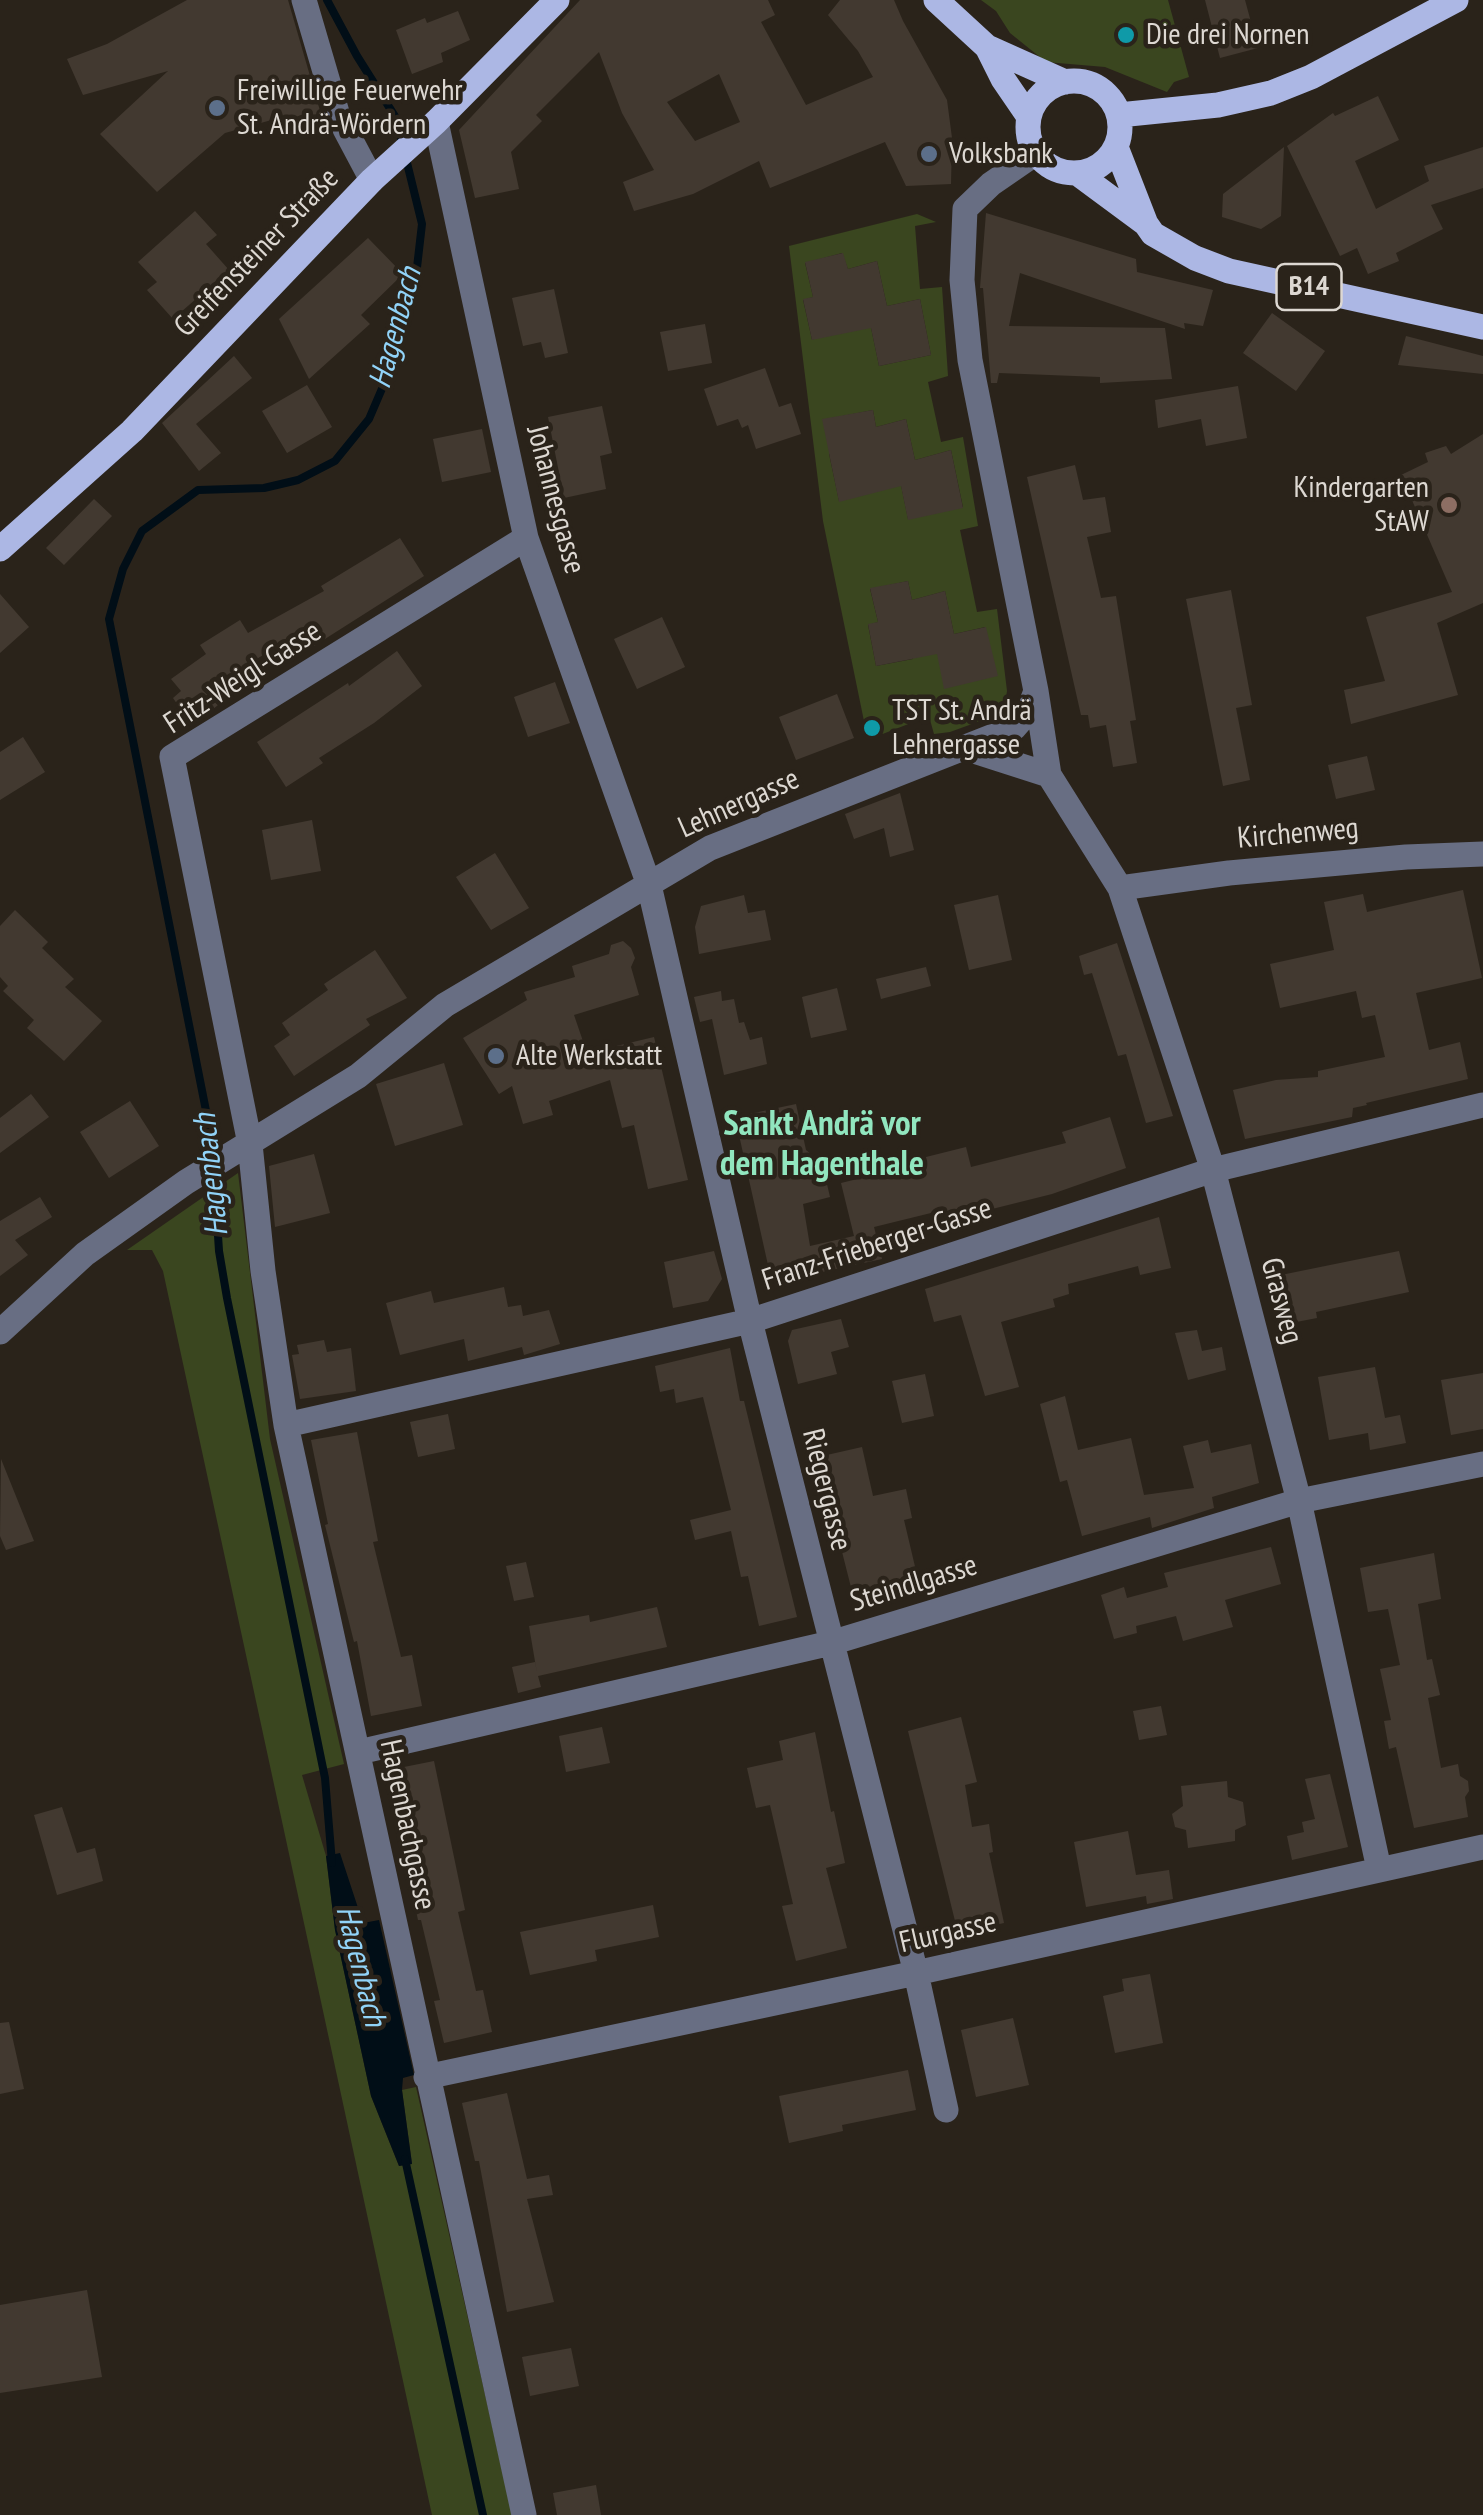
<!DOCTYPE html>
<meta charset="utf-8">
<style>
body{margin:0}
canvas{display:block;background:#2a231a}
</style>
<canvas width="1483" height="2515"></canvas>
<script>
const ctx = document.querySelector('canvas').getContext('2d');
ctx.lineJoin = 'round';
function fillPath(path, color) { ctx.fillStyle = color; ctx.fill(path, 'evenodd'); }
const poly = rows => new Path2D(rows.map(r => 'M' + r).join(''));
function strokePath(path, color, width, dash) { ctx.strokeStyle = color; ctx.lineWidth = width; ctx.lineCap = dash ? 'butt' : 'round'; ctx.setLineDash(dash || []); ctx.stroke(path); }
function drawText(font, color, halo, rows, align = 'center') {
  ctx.font = font + ' "PT Sans Narrow",sans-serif'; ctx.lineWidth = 9; ctx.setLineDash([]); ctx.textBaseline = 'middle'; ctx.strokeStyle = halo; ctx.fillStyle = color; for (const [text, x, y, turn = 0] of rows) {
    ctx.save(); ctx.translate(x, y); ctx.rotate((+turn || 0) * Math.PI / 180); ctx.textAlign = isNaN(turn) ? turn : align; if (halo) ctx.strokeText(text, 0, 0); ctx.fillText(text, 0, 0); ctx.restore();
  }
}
fillPath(poly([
 [981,0,1168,0,1189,77,1174,82,1167,92,1105,67,1046,62,1010,33,996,11],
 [917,214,936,222,915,226,920,289,942,287,948,376,928,382,941,442,963,437,978,526,960,530,977,612,997,609,1007,691,1005,703,994,716,950,732,934,734,929,716,880,735,874,718,864,721,823,521,789,246],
 [842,253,848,269,877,261,887,306,920,299,931,355,879,366,867,309,812,340,803,300,813,297,805,263],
 [873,410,876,427,906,419,915,460,951,450,963,507,908,519,897,466,839,501,829,454,839,450,832,418],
 [908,581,912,600,945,591,954,634,985,627,945,688,934,637,911,641,913,659,876,666,868,625,878,622,870,589],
 [238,1173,270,1439,344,1764,302,1775,326,1856,335,1930,371,2096,399,2166,412,2163,402,2090,416,2087,512,2515,432,2515,163,1271,152,1250,127,1250]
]), '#3a461f');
fillPath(poly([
 [340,1853,363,1923,379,1920,414,2075,403,2078,402,2090,412,2164,399,2166,371,2096,335,1930,326,1856]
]), '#010e17');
strokePath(poly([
 [213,1159,210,1131,109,619,123,569,142,531,198,490,264,488,298,480,335,461,369,419,393,363,416,276,422,224,396,118,357,56,327,0],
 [214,1173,219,1251,227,1298,325,1778,332,1863],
 [405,2159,483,2515]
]), '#010e17', 8);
fillPath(poly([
 [187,0,288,0,321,114,275,119,225,133,157,192,100,134,168,71,83,95,67,59,107,44],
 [580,0,768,0,775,15,761,22,806,105,873,77,858,51,828,15,840,0,894,0,903,21,947,100,952,138,951,184,906,186,885,142,770,188,759,161,693,194,634,211,623,182,654,170,622,113,599,52,536,115,542,121,511,152,519,189,475,198,459,130],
 [719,74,740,122,695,141,667,102],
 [1205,0,1245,0,1258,48,1220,58],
 [458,11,470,40,441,53,443,62,412,74,396,30,425,18,427,23],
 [1378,96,1399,140,1355,161,1376,209,1429,181,1424,166,1483,147,1483,188,1431,205,1443,229,1396,253,1399,261,1368,274,1357,248,1340,256,1287,146,1333,113,1335,116],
 [1284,147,1281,216,1261,229,1222,217,1223,194],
 [195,211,217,235,206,244,229,270,173,319,147,290,157,282,138,262],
 [986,213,1136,259,1137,272,1213,290,1203,326,1184,323,1185,329,1020,273,1009,326,1165,328,1172,379,1100,383,1100,377,999,373,997,383,991,383,983,288,980,288],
 [368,238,403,274,361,315,370,324,309,379,279,319],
 [843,253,848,269,877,261,887,306,920,299,931,355,879,366,871,328,812,340,803,299,813,297,805,262],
 [554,289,568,353,545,358,541,342,523,346,512,298],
 [1272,313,1325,351,1296,391,1243,353],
 [705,324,712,363,668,371,660,332],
 [1406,336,1483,356,1483,374,1398,365],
 [234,356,252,378,196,424,221,453,199,471,162,423],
 [765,368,779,407,791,403,801,434,756,449,748,425,742,428,738,419,717,426,704,389],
 [307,385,332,427,287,453,262,411],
 [1238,386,1247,438,1206,446,1201,419,1158,428,1155,400],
 [602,406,612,453,600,456,606,489,564,498,548,417],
 [873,410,876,427,906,419,915,460,951,450,963,508,908,520,901,486,839,502,822,419],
 [482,429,491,472,442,482,433,439],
 [1483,434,1483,603,1437,623,1458,695,1351,724,1344,690,1385,681,1366,617,1452,592,1401,475,1428,462,1425,453,1446,446,1451,454],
 [1075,465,1083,500,1105,497,1111,532,1087,537,1101,598,1116,596,1136,720,1130,721,1137,763,1113,767,1106,725,1090,728,1088,715,1081,715,1027,477],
 [94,499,112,516,64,565,46,548],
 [400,538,424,576,295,658,285,641,208,690,218,705,200,720,194,708,184,714,173,698,181,691,171,679,206,654,200,645,240,620,248,633,324,591,321,586],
 [908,581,912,600,945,591,954,634,986,627,998,676,944,689,937,654,876,666,868,624,878,622,870,588],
 [1231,590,1252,705,1236,708,1250,780,1223,786,1186,599],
 [0,594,29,627,0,653],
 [662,617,685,667,637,689,614,639],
 [397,651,422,686,374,723,319,758,323,763,286,787,257,742,348,683,349,686],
 [555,682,570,723,528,737,514,697],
 [837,694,854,738,796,760,779,717],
 [23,737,45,772,0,800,0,752],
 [1367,756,1375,790,1336,799,1328,765],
 [900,793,914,850,890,857,884,828,854,839,845,814],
 [312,820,321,871,271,880,262,830],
 [495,853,529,908,491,930,456,877],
 [1463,890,1482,978,1416,993,1429,1050,1460,1042,1468,1079,1366,1103,1367,1105,1353,1108,1352,1117,1245,1139,1233,1090,1276,1080,1318,1077,1318,1071,1385,1057,1375,1015,1362,1018,1356,991,1280,1008,1270,964,1334,950,1324,902,1363,894,1367,912],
 [744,895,748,913,765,910,771,940,699,954,695,927,701,906],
 [998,895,1012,960,969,970,954,905],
 [15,910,48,942,42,948,74,979,65,987,102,1021,64,1061,27,1028,34,1020,3,991,8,986,0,977,0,926],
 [623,941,631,948,635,958,631,967,639,995,574,1015,587,1053,654,1037,688,1180,648,1189,634,1125,622,1128,610,1080,549,1101,553,1115,523,1124,512,1086,499,1094,463,1038,527,1000,524,992,575,977,572,966,609,954,611,945],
 [1117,943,1173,1116,1146,1123,1126,1054,1118,1056,1092,973,1084,975,1079,956],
 [375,950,407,998,366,1019,370,1025,294,1076,274,1046,290,1035,282,1023,328,990,324,984],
 [926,967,931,986,881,999,876,979],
 [837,988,847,1030,811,1038,802,997],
 [721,991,722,1001,734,999,739,1023,744,1022,750,1040,762,1037,767,1064,724,1075,712,1019,700,1022,694,997],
 [444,1063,463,1125,395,1146,376,1084],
 [31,1094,49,1117,0,1153,0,1118],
 [130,1101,159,1146,109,1178,80,1132],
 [796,1104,806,1150,822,1163,830,1197,803,1204,810,1246,854,1236,841,1183,923,1163,922,1158,966,1147,971,1167,1066,1143,1062,1132,1110,1117,1126,1168,1052,1194,992,1209,994,1219,974,1224,971,1213,937,1222,935,1212,874,1227,882,1259,785,1280,770,1274,735,1117],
 [314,1154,330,1213,275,1227,269,1166],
 [40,1197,52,1217,15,1240,28,1255,0,1276,0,1221],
 [1159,1217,1171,1268,1140,1275,1138,1266,1068,1284,1069,1294,1053,1299,1055,1307,1001,1322,1019,1387,985,1396,961,1315,934,1322,925,1289],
 [714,1251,722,1279,708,1301,673,1308,664,1262],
 [1399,1251,1409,1292,1316,1312,1317,1318,1291,1323,1281,1275],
 [504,1287,508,1307,521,1305,523,1316,549,1310,560,1344,524,1355,522,1347,468,1361,464,1339,400,1355,386,1303,431,1291,434,1303],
 [841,1319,849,1347,831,1352,837,1374,798,1384,788,1341,792,1330],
 [1197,1330,1202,1351,1222,1347,1226,1370,1188,1380,1175,1333],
 [324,1340,327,1352,351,1348,356,1391,300,1399,292,1355,299,1354,297,1345],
 [730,1348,740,1401,744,1401,797,1617,759,1626,748,1576,741,1577,731,1531,695,1540,690,1520,731,1510,703,1397,676,1403,674,1389,660,1392,655,1366],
 [1375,1367,1385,1418,1400,1415,1406,1443,1370,1450,1368,1433,1329,1440,1318,1377],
 [1483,1373,1483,1429,1451,1435,1441,1380],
 [925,1374,934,1416,902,1423,892,1381],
 [1065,1396,1078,1450,1131,1438,1144,1495,1194,1488,1183,1446,1208,1440,1211,1453,1251,1444,1259,1483,1212,1497,1214,1508,1152,1528,1150,1517,1082,1536,1067,1480,1060,1482,1040,1404],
 [448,1414,455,1449,418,1457,410,1422],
 [357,1432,378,1541,373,1542,401,1657,412,1655,422,1706,371,1716,357,1641,354,1642,325,1525,328,1524,311,1440],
 [862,1447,873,1496,906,1489,912,1518,904,1520,921,1592,856,1607,818,1457],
 [1,1459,34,1541,6,1550,0,1536],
 [1271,1547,1281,1584,1225,1600,1233,1627,1183,1641,1176,1616,1136,1626,1137,1633,1114,1639,1101,1595,1124,1587,1127,1598,1168,1587,1164,1573],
 [1434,1553,1441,1599,1418,1604,1427,1660,1432,1659,1440,1695,1428,1698,1441,1768,1458,1764,1460,1776,1468,1781,1469,1791,1465,1797,1468,1817,1414,1828,1396,1747,1389,1749,1384,1721,1391,1720,1380,1669,1400,1665,1388,1609,1368,1612,1360,1568],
 [526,1562,534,1597,514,1601,506,1566],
 [657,1607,667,1647,538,1676,541,1687,518,1693,512,1667,535,1662,537,1673,529,1626,589,1615,590,1622],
 [1161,1706,1167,1735,1139,1740,1133,1711],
 [961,1717,977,1782,965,1785,972,1827,989,1824,993,1852,989,1853,1004,1923,958,1933,908,1731],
 [602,1727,610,1763,566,1772,559,1736],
 [815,1732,831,1812,834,1811,845,1863,826,1868,847,1948,796,1961,782,1906,793,1904,770,1805,756,1808,747,1768,783,1760,779,1741],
 [434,1761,465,1910,458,1912,476,1991,483,1990,492,2032,444,2043,434,2001,440,2000,421,1920,418,1920,389,1782,406,1778,404,1767],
 [1330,1774,1348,1847,1292,1860,1287,1836,1304,1832,1302,1822,1315,1819,1305,1779],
 [1227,1781,1228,1797,1243,1802,1246,1825,1235,1830,1235,1841,1188,1848,1186,1830,1175,1827,1172,1814,1183,1806,1181,1786],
 [62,1807,77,1853,95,1848,103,1881,57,1895,34,1815],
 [1128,1831,1136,1875,1169,1870,1173,1899,1147,1904,1146,1896,1086,1907,1074,1842],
 [653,1905,659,1937,595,1950,597,1961,530,1975,520,1932],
 [1150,1974,1163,2043,1115,2053,1103,1996,1124,1991,1122,1979],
 [1013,2018,1029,2085,976,2097,961,2030],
 [9,2022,24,2089,0,2094,0,2023],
 [908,2070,916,2110,842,2125,843,2131,789,2143,779,2096],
 [507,2093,527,2179,549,2175,553,2195,527,2199,554,2302,507,2312,479,2161,475,2161,462,2103],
 [87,2290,102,2377,0,2393,0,2305],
 [571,2348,579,2386,530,2396,522,2357],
 [596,2485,601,2515,557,2515,553,2493]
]), '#423930');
strokePath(poly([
 [304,0,338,116,372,180],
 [436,122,526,538,649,885,750,1321,916,1973,946,2110],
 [1036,691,1049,775,1120,888,1213,1170,1299,1501,1379,1869],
 [965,748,1049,775],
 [1120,888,1229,873,1406,857,1483,854],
 [0,1332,85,1254,186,1182,358,1076,445,1005,710,848,1014,728,1028,712,1036,691,970,360,962,280,965,209,991,184,1036,153],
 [286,1425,750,1321,1213,1170,1483,1105],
 [359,1752,831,1643,1299,1501,1483,1464],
 [426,2077,916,1973,1483,1847],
 [524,2515,286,1425,263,1271,250,1144,172,757,526,538]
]), '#686e83', 25);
strokePath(poly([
 [936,0,987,47,1065,82],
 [987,47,1003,79,1029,117],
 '1028 127a46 46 0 1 1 92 0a46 46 0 1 1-92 0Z',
 [1119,115,1218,105,1271,93,1311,77,1456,0],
 [1116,147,1146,224],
 [1077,173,1146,224,1153,234,1195,258,1229,271,1483,327],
 [0,549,132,431,372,180,436,122,557,0]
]), '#acb7e4', 25);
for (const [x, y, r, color] of [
 [1126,35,10,"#0f9aa8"],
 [217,108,10,"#5c6f8a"],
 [929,154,10,"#5c6f8a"],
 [1449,505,10,"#8d6e63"],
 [872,728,10,"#0f9aa8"],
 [496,1056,10,"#5c6f8a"]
]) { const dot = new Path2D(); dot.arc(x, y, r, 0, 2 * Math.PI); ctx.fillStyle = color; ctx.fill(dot); strokePath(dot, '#2a231a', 4); }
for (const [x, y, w] of [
 [1309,287,65]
]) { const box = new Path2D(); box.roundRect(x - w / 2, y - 23, w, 46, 8); ctx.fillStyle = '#2a231a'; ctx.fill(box); strokePath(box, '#ddd8d2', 2.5); }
drawText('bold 28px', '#ddd8d2', null, [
 ["B14",1309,287]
]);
drawText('30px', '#ddd8d2', '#2a231a', [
 ["Die drei Nornen",1146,35],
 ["Freiwillige Feuerwehr",237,91],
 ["St. Andrä-Wördern",237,125],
 ["Volksbank",949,154],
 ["Kindergarten",1429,488,"right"],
 ["StAW",1429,522,"right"],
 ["TST St. Andrä",892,711],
 ["Lehnergasse",892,745],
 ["Alte Werkstatt",516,1056]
], 'left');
drawText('30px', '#ddd8d2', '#2a231a', [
 ["Greifensteiner Straße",257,253,-46],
 ["Johannesgasse",555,500,75],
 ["Fritz-Weigl-Gasse",243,678,-33],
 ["Lehnergasse",739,804,-24],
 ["Kirchenweg",1298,834,-5],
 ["Franz-Frieberger-Gasse",877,1245,-18],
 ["Grasweg",1281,1301,75],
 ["Riegergasse",826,1490,76],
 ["Steindlgasse",914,1584,-17],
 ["Hagenbachgasse",407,1825,78],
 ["Flurgasse",948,1933,-13]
]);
drawText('italic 32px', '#91d3f8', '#2a231a', [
 ["Hagenbach",396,328,-75],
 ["Hagenbach",212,1175,-96],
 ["Hagenbach",360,1966,76]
]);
drawText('bold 35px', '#91e6bf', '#2a231a', [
 ["Sankt Andrä vor",822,1125],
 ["dem Hagenthale",822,1165]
]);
</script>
